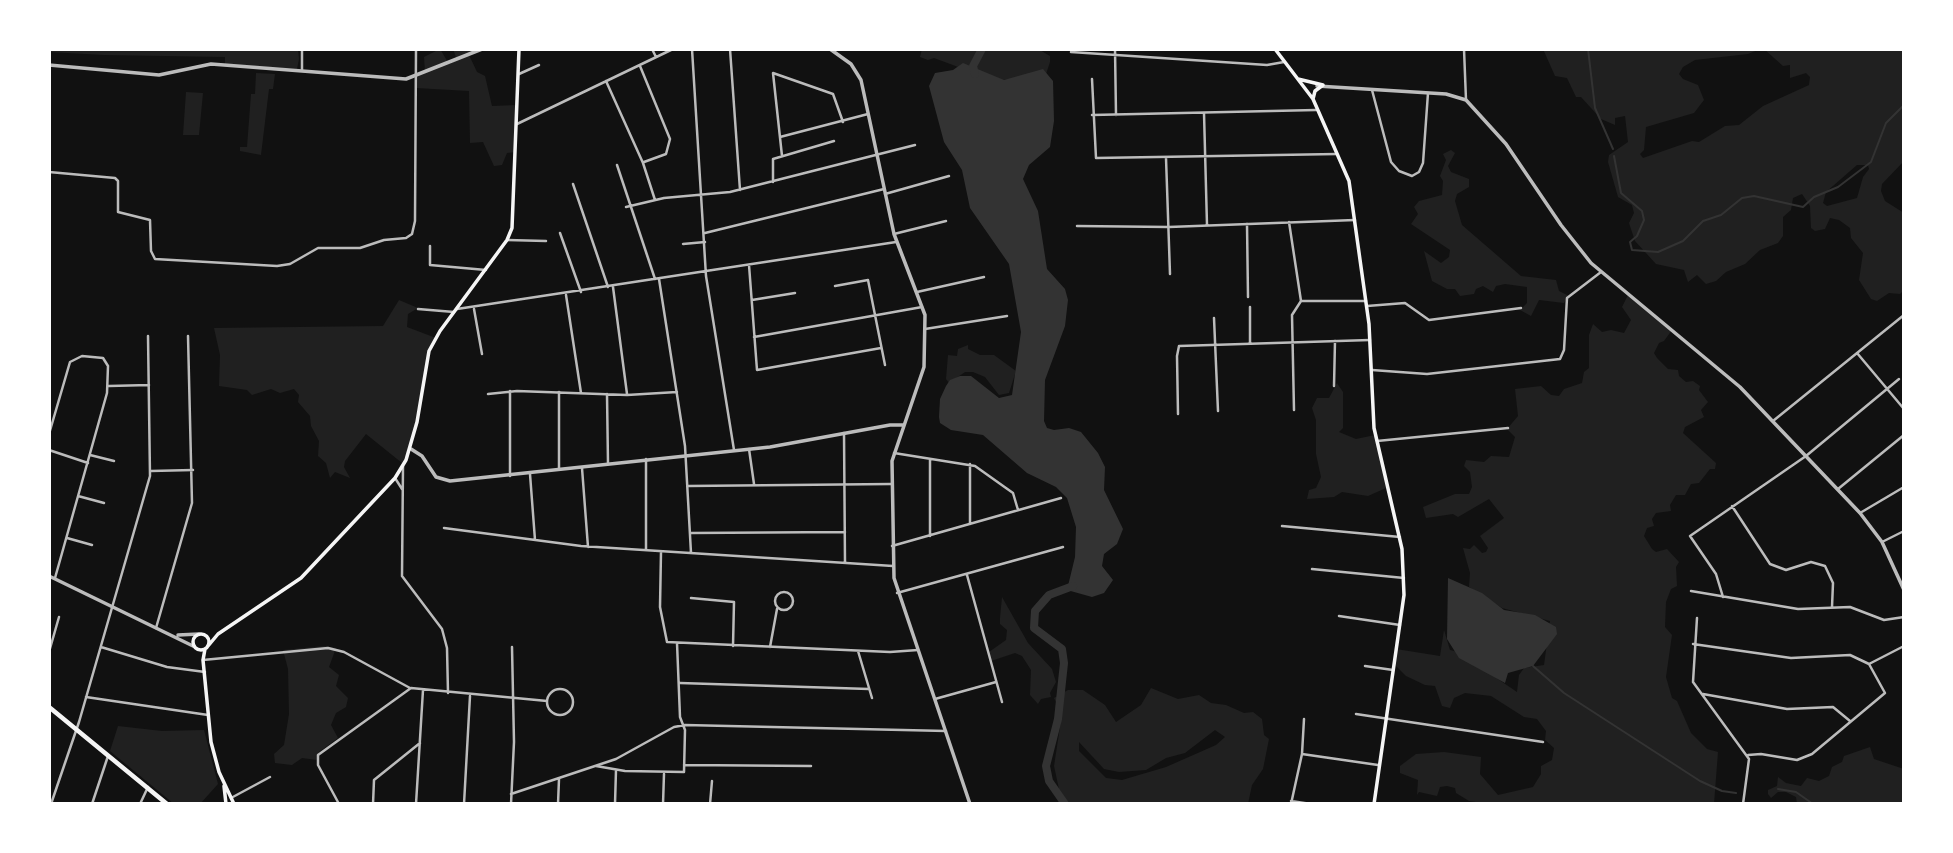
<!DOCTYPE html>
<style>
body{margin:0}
#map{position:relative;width:1953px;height:853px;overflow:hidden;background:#111;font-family:"Public Sans",sans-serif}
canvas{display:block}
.frame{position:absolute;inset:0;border:51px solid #fff;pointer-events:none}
</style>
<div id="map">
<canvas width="1953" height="853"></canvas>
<div class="frame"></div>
</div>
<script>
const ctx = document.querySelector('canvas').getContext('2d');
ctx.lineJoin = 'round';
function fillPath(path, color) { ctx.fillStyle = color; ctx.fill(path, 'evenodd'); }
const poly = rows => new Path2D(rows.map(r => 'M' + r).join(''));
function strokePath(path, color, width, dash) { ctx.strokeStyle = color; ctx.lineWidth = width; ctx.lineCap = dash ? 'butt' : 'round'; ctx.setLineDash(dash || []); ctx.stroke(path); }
fillPath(poly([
 [49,49,298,49,299,59,297,69,225,64,225,57,104,55,49,52],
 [440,49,449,64,457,60,453,49,482,49,469,55,477,72,485,76,492,106,517,105,516,152,507,153,502,165,494,166,483,142,470,143,469,91,416,88,417,75,425,72,424,57],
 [922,49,1038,49,1050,56,1050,62,1046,74,996,81,934,58,928,60,920,57],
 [1543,49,1760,49,1748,54,1695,60,1683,67,1679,74,1683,79,1698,85,1704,100,1694,113,1646,127,1644,150,1640,154,1643,158,1692,141,1699,142,1725,126,1739,125,1763,106,1809,85,1810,77,1806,73,1790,78,1790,65,1783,66,1764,49,1904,49,1904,161,1882,184,1881,191,1885,201,1904,213,1904,290,1900,294,1889,293,1877,301,1871,299,1859,280,1863,253,1851,238,1850,228,1839,220,1830,218,1825,229,1815,231,1811,228,1810,206,1802,194,1793,198,1791,210,1783,217,1783,236,1778,243,1760,250,1745,264,1726,272,1716,281,1706,284,1697,275,1688,282,1684,270,1656,264,1635,241,1629,223,1634,213,1632,205,1618,197,1608,162,1609,155,1628,142,1625,116,1615,118,1615,125,1601,119,1581,97,1576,97,1567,78,1555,76],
 [1857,165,1868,165,1869,169,1863,177,1857,198,1827,206,1823,203,1826,192],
 [256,73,275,74,273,89,269,89,261,155,240,151,240,147,247,147,251,94,255,94],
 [186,92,203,93,199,135,183,135],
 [1451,150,1455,153,1448,166,1451,172,1469,179,1469,187,1457,194,1455,201,1462,225,1521,276,1556,280,1559,291,1569,296,1564,303,1539,300,1531,316,1520,310,1527,303,1527,287,1505,284,1496,286,1493,292,1483,286,1476,289,1474,294,1460,296,1455,289,1447,289,1432,281,1424,251,1441,263,1449,257,1450,250,1411,224,1418,214,1414,207,1419,201,1442,195,1443,181,1440,176,1446,160,1443,154],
 [1628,295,1672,330,1664,341,1659,343,1654,353,1657,358,1668,369,1678,370,1679,376,1686,382,1693,381,1700,386,1699,390,1708,402,1701,410,1704,417,1685,427,1683,433,1716,463,1715,469,1710,469,1699,483,1691,484,1685,495,1676,495,1670,505,1671,511,1656,513,1652,519,1654,526,1647,528,1644,536,1652,549,1656,552,1667,549,1679,562,1676,567,1677,586,1671,589,1666,602,1665,627,1672,635,1666,677,1672,698,1677,701,1691,733,1707,749,1718,752,1714,804,1489,804,1469,801,1456,793,1455,788,1447,786,1440,787,1437,796,1419,792,1417,795,1418,780,1400,773,1400,766,1416,754,1444,752,1481,757,1480,774,1498,795,1533,787,1541,774,1541,766,1552,760,1554,748,1545,740,1546,731,1537,719,1524,717,1491,696,1465,693,1454,698,1450,708,1442,706,1435,686,1425,685,1406,676,1394,664,1396,649,1440,656,1444,630,1450,650,1458,652,1517,692,1519,675,1524,668,1544,665,1550,621,1502,608,1469,587,1470,573,1463,548,1470,549,1474,545,1482,553,1486,552,1488,548,1480,536,1504,518,1489,499,1458,517,1453,514,1426,518,1423,507,1455,494,1469,494,1472,487,1470,472,1464,466,1466,460,1484,462,1491,456,1509,457,1515,437,1507,429,1518,416,1515,389,1541,386,1551,395,1559,396,1564,389,1582,383,1584,372,1589,368,1589,335,1593,324,1602,332,1611,330,1624,333,1631,320,1622,307],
 [399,300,418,308,408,314,407,327,436,338,430,349,410,447,402,463,366,434,345,461,344,467,350,478,335,472,330,478,326,463,318,456,319,441,311,426,310,416,298,402,299,395,294,389,280,393,271,389,252,395,247,390,219,386,220,355,214,328,383,326],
 [968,345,968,349,980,355,994,355,1016,371,1009,393,999,395,985,377,973,372,965,372,949,383,946,379,948,355,957,356,958,349],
 [1337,383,1343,392,1343,428,1339,432,1356,439,1375,435,1386,488,1368,496,1342,492,1334,497,1307,499,1309,490,1316,488,1321,477,1316,454,1316,420,1312,408,1317,398,1329,398],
 [1002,597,1028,643,1052,669,1056,682,1050,693,1051,697,1041,699,1038,704,1030,695,1031,670,1022,656,1015,653,991,661,989,652,1006,640,1007,630,1000,624,1000,618],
 [325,646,336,648,329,667,339,675,336,686,348,698,346,707,336,713,331,725,338,738,319,752,317,760,302,758,292,765,275,763,274,754,284,745,289,714,288,669,283,650],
 [1151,688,1178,699,1199,695,1211,703,1226,705,1244,713,1253,712,1262,719,1264,735,1269,739,1263,769,1252,785,1248,804,1069,804,1059,789,1054,766,1062,714,1054,698,1068,690,1083,690,1105,705,1116,722,1141,705],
 [1215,730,1225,737,1216,745,1166,767,1122,780,1106,778,1079,751,1079,742,1104,769,1119,772,1146,770,1166,758,1185,753],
 [118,726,162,731,204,730,218,784,200,804,174,804,110,751],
 [1870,747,1874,759,1904,769,1904,804,1797,804,1796,797,1786,792,1778,792,1771,798,1768,794,1768,790,1777,786,1778,777,1786,783,1801,786,1807,778,1819,781,1829,776,1832,767,1842,762,1844,756]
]), '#202020');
fillPath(poly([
 [963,63,1004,80,1043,69,1053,81,1054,121,1050,147,1029,165,1023,179,1038,211,1047,269,1065,289,1068,300,1065,326,1045,380,1044,421,1047,428,1054,430,1069,428,1081,432,1098,453,1105,467,1104,490,1123,529,1117,544,1104,554,1102,566,1113,580,1104,593,1092,597,1067,590,1075,557,1076,527,1067,498,1056,487,1027,473,983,435,951,430,940,423,939,417,940,399,946,386,950,380,960,376,971,376,999,398,1012,395,1021,332,1009,264,970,208,962,170,944,142,929,86,935,73,953,70],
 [1448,578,1482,593,1504,610,1535,615,1556,627,1557,634,1533,666,1508,673,1505,683,1459,658,1447,639]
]), '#333');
strokePath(poly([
 [1588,49,1595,108,1613,149],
 [1614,156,1621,193,1642,211,1644,220,1637,236,1630,242,1632,250,1658,252,1683,241,1703,221,1721,215,1742,198,1754,196,1803,207,1814,197,1838,187,1871,162,1886,123,1904,105],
 [1533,666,1564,693,1700,781,1722,791,1736,793],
 [1778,789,1796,792,1813,804]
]), '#333', 2);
strokePath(poly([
 [975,74,973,66,982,49],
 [1065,804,1049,781,1046,766,1058,719,1064,663,1062,649,1034,628,1035,611,1049,595,1073,586]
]), '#333', 8);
strokePath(poly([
 [302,49,302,70],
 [652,49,656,57],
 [692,49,706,276,734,450],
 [730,49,740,190],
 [1115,49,1116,115],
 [1464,49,1466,100],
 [1071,52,1267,65,1284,62],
 [640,66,670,139,666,154,644,162],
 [519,74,539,65],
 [1092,79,1096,158,1337,154],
 [606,81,643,163,655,200],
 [1372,90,1391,162,1399,171,1412,176,1419,172,1423,163,1428,93],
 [1204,113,1207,225],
 [1092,115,1316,110],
 [517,124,673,49],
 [780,137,868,114],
 [782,156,773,73,833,94,843,122],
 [1166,158,1170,274],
 [617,165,655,279],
 [49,172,115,178,118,181,118,212,150,220,151,251,155,259,277,266,290,264,318,248,360,248,384,240,406,238,412,234,415,221,416,49],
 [773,182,773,159,834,141],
 [573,184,608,287],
 [885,194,949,176],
 [626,207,664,198,730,192,915,145],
 [1289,222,1301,301],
 [1247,224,1248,297],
 [1077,226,1169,227,1355,220],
 [560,233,581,292],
 [705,233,884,189],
 [894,234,946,221],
 [507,240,546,241],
 [683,244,705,242],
 [430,246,430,265,486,270],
 [749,265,757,370,881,348],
 [659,279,685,446,691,553],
 [835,286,868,280,885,365],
 [613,287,627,394],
 [917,292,984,277],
 [566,295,581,393],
 [752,300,795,293],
 [1301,301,1366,301],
 [1367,306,1405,303,1429,320,1521,308],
 [1250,307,1250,343],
 [418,309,454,312],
 [457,309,896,242],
 [474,309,482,354],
 [1214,318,1218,411],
 [925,329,1007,316],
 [754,337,922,307],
 [1857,353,1904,409],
 [1372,370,1427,374,1560,359,1564,350,1567,298,1601,272],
 [109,386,149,385],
 [1334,386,1335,341],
 [510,391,510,476],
 [559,392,559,469],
 [488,394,517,391,627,395,677,392],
 [607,394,608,464],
 [1294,410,1292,315,1301,301],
 [1178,414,1177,356,1179,346,1370,340],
 [1773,421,1904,315],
 [844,433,845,563],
 [49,434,70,362,82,356,103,358,108,366,107,393,55,578],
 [1377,441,1508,428],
 [749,449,754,484],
 [49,450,88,463],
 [894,453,975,466,1013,493,1018,510],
 [90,455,114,461],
 [970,464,970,524],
 [403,466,402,576,442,629,447,648,448,693],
 [582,468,588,547],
 [151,471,193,470],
 [530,474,535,540],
 [395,478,402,489],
 [688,486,891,484],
 [1838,489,1904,435],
 [78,496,104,503],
 [1732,506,1770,564,1786,570,1811,562,1825,566,1833,583,1832,607],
 [1860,513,1904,487],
 [1282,526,1400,537],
 [444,528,581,546,893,566],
 [691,533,845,532],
 [930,536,930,460],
 [67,538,92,545],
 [1882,542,1904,531],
 [892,546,1061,498],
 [646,550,646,459],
 [661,552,660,607,667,642,890,652,918,650],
 [1312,569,1404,578],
 [967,575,1002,702],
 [1691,591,1798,609,1850,607,1884,620,1904,617],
 '775 601a9 9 0 1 1 18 0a9 9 0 1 1-18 0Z',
 [897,593,1063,547],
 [1723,597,1716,574,1690,536,1806,456,1899,379],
 [691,598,734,602,733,646],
 [1339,616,1400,625],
 [1697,618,1693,682,1749,759,1743,804],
 [156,628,192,503,188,336],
 [1693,644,1791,658,1850,655,1869,664,1904,646],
 [101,647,167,667,205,672],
 [770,647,777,609],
 [858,651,872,698],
 [49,652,59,617],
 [203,660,328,648,344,652,410,688],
 [1365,666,1393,670],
 [680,683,869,689],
 '547 702a13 13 0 1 1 26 0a13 13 0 1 1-26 0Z',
 [1703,694,1787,709,1833,707,1850,721],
 [86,697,208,715],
 [935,699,996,682],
 [1356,714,1543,742],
 [1302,754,1378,765],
 [1748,755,1761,754,1797,760,1812,754,1885,693,1869,664],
 [684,765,811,766],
 [596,766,625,771,684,772,685,730,680,717,677,643],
 [511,794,616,759,674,727,685,725,946,731],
 [231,798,270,777],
 [1291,801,1311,804],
 [51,804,79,722,150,476,148,336],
 [92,804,108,756],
 [140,804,148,787],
 [339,804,318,765,318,755,411,688,547,701],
 [373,804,374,780,420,743],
 [416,804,423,690],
 [464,804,470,696],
 [511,804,514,742,512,647],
 [558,804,559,779],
 [615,804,616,770],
 [663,804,664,774],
 [710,804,712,781],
 [1291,804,1302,754,1304,719]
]), '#bcbcbc', 2.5);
strokePath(poly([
 [830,49,851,64,861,80,894,234,925,315,924,367,892,461,894,578,970,804],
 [49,65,159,75,211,64,406,79,482,49],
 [1317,86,1446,94,1466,100,1506,144,1561,225,1591,263,1740,387,1860,513,1882,542,1904,590],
 [411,449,422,456,436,477,450,481,770,447,890,425,904,425],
 [49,576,193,646],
 [178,635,199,634]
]), '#bcbcbc', 3.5);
strokePath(poly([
 [1275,49,1313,99,1349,181,1369,324,1374,428,1402,549,1404,595,1374,804],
 [1298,79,1323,85],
 [1313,99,1315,91,1323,85],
 '193 642a8 8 0 1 1 16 0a8 8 0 1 1-16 0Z',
 [208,646,218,634,301,578,395,478,406,460,417,422,429,351,440,331,507,240,512,228,519,49],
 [205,649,203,660,211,742,219,772,234,804],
 [224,786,226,804]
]), '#f5f5f5', 3.5);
strokePath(poly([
 [49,707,167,804]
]), '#f5f5f5', 4.5);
</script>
